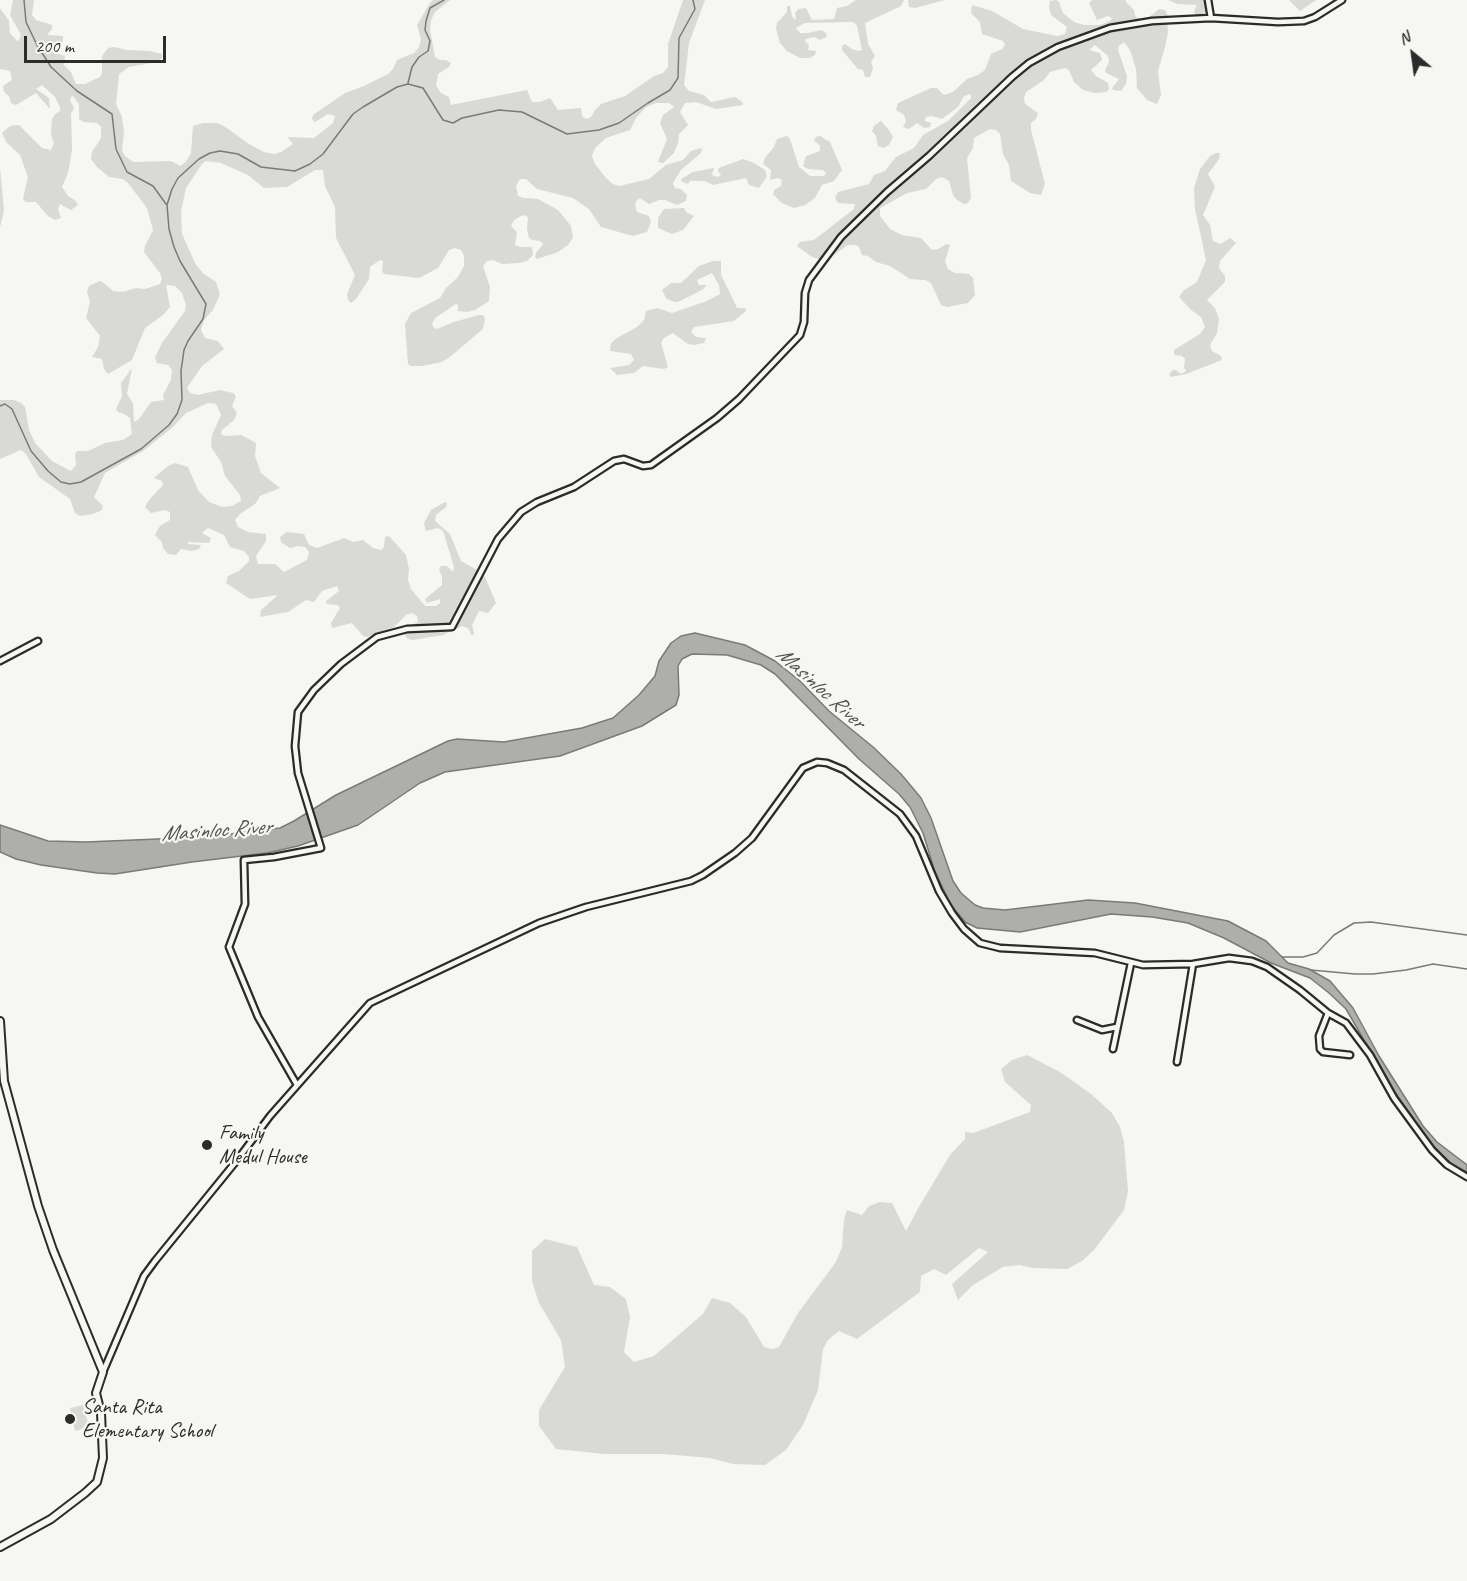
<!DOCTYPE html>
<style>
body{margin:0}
#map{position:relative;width:1467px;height:1581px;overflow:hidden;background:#f6f6f2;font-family:Caveat,sans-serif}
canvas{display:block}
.north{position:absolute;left:1383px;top:24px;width:60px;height:60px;-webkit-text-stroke:4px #f6f6f2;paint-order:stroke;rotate:331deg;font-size:16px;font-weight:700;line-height:24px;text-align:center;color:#2b2b2b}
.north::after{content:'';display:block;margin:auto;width:21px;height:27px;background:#2b2b2b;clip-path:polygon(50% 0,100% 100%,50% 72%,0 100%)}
.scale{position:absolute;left:24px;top:36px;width:142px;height:27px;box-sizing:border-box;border:3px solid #2b2b2b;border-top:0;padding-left:8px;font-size:18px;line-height:21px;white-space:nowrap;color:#2b2b2b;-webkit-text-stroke:4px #f6f6f2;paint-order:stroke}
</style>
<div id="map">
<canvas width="1467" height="1581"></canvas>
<div class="north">N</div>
<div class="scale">200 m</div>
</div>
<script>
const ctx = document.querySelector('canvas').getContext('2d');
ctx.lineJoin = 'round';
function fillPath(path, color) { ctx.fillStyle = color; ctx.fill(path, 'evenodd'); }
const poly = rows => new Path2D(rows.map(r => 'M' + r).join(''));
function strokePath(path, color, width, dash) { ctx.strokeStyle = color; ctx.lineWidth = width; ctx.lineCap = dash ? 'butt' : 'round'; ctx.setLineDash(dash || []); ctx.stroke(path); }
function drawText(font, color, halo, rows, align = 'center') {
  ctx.font = font + ' Caveat,sans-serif'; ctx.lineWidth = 4.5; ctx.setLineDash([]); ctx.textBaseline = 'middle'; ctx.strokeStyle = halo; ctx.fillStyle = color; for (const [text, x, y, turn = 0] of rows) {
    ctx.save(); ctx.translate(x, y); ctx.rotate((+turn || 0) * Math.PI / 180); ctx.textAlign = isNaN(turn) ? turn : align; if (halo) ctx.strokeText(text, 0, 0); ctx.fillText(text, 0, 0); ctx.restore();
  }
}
fillPath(poly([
 [13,0,34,0,32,15,36,20,52,25,52,29,47,35,63,36,63,40,58,54,65,56,64,65,71,72,76,84,85,84,100,77,102,73,102,56,108,48,114,47,127,50,150,51,162,54,162,58,157,62,129,67,119,74,116,104,122,117,124,133,122,150,125,156,133,162,171,161,180,166,186,162,191,153,193,126,203,123,217,123,224,126,249,144,264,152,274,154,281,152,293,144,288,138,289,137,314,138,333,123,335,116,328,114,315,122,312,119,313,115,345,93,364,86,388,74,393,69,397,60,414,53,419,47,421,39,417,25,430,3,433,0,450,0,435,12,431,20,430,30,435,57,440,60,446,60,451,63,449,67,438,74,436,85,441,93,449,97,451,105,527,90,532,102,540,102,550,98,558,110,581,108,582,116,586,119,591,117,595,110,601,104,625,96,654,76,663,73,668,67,668,44,683,0,705,0,689,43,684,85,689,91,704,95,711,102,735,97,742,102,743,105,716,109,696,102,685,103,680,112,688,125,679,134,678,143,674,153,663,163,658,162,667,139,660,123,663,115,674,107,669,103,656,103,646,107,636,118,630,130,606,138,595,148,592,156,595,164,606,178,613,184,619,186,649,179,666,165,683,160,691,151,701,148,702,149,701,153,681,170,673,183,675,188,681,189,687,195,686,201,677,205,665,200,659,200,649,204,640,198,637,200,635,204,637,212,649,216,651,222,647,232,633,236,601,227,589,209,573,198,537,189,526,179,520,179,516,186,518,196,524,198,538,199,558,210,571,226,573,238,568,245,558,252,537,259,535,257,536,253,543,244,540,241,532,240,529,238,527,229,528,217,523,215,514,220,511,226,517,232,515,245,520,247,532,247,533,255,527,261,519,263,502,264,493,260,487,261,483,266,490,287,489,301,475,310,467,312,458,311,458,305,456,304,435,318,432,324,434,328,437,329,454,322,479,315,483,315,485,319,483,329,451,356,442,362,422,366,411,366,408,364,405,324,411,313,440,298,446,288,458,277,464,266,464,256,461,250,455,248,449,250,438,268,419,278,384,274,382,271,383,261,380,260,370,267,369,279,356,299,351,303,348,300,347,294,355,275,336,238,335,207,325,186,323,170,315,170,287,187,264,188,248,175,221,163,206,161,202,164,186,188,181,211,182,234,196,265,204,274,216,282,220,294,213,310,204,320,201,330,205,338,218,341,224,349,202,366,187,388,190,393,198,395,220,390,233,393,236,396,232,406,237,413,234,420,222,430,221,434,225,436,241,435,256,443,255,456,261,473,280,488,260,496,256,503,240,514,235,520,238,527,248,532,266,534,266,541,256,556,258,564,275,564,284,572,307,560,309,552,305,547,298,546,290,548,281,542,280,537,287,532,304,534,309,545,317,548,344,538,353,542,363,540,373,548,381,550,384,547,385,537,389,536,406,555,409,569,408,580,411,589,425,606,436,606,440,603,440,599,427,603,425,599,442,585,442,577,439,570,441,566,447,566,453,572,454,567,443,531,438,528,426,531,424,523,431,510,445,502,447,503,446,507,436,515,435,521,450,534,461,561,479,571,485,577,496,603,488,613,479,611,472,625,474,633,472,636,468,628,462,626,443,635,413,640,408,639,403,633,403,629,418,622,417,616,412,613,406,615,394,627,367,637,363,636,352,623,332,628,331,623,340,608,338,605,327,604,326,601,339,591,337,586,322,591,314,602,306,600,288,612,260,617,261,610,278,595,250,599,226,583,228,576,239,571,249,561,249,557,244,551,230,547,224,535,208,528,202,533,211,538,209,543,188,542,188,544,201,545,199,549,191,551,181,549,176,555,168,554,163,548,162,542,155,535,160,526,170,520,170,512,165,510,151,513,145,507,149,500,163,485,162,481,154,478,168,466,175,463,188,467,198,490,209,502,222,507,232,506,241,501,240,495,225,476,221,462,211,447,212,435,221,415,216,404,208,403,186,413,173,427,143,451,105,473,94,497,103,506,102,510,93,514,80,516,75,513,70,499,39,477,26,454,21,450,0,459,0,400,14,400,21,403,25,407,29,430,35,443,52,461,71,471,76,465,75,453,78,451,88,451,105,443,123,440,132,434,130,418,124,414,118,412,116,409,122,396,121,383,132,368,127,394,133,403,134,422,139,419,151,402,164,400,163,395,171,380,172,370,168,365,157,363,155,358,162,343,185,311,186,305,182,293,175,286,166,285,170,307,163,315,145,328,132,360,108,374,104,369,102,359,92,357,98,347,100,336,86,318,90,302,87,292,89,286,100,281,105,284,113,291,123,292,136,288,145,289,160,284,162,279,160,273,144,252,145,246,153,230,147,208,128,183,123,179,109,177,97,167,91,159,92,152,101,138,101,127,97,123,84,122,79,119,79,104,72,95,70,100,74,108,71,114,72,150,68,173,62,187,68,196,76,201,78,205,71,210,60,204,58,209,61,218,55,220,48,216,36,202,26,202,23,199,28,177,20,155,6,142,2,133,10,126,19,125,42,148,51,150,54,143,51,135,52,119,55,114,60,111,60,107,55,97,42,85,36,89,49,98,50,109,36,93,16,105,11,103,9,96,4,92,3,86,12,80,10,71,0,69,0,8,9,21,10,33,18,42,21,35,10,15],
 [856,0,904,0,901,6,865,23,868,44,875,56,871,62,873,68,870,77,865,77,863,70,858,69,842,50,842,46,845,44,852,49,858,51,862,50,857,26,853,22,805,23,796,28,800,33,808,33,821,30,826,33,827,37,820,40,814,37,806,39,805,41,809,45,808,50,816,51,815,55,810,58,800,58,787,51,780,43,776,29,777,23,787,12,787,6,790,6,792,16,794,19,796,19,795,13,798,9,806,8,812,20,834,19,837,8,847,6],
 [908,0,945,0,915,8,909,7],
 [1056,0,1059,2,1063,13,1074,22,1084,25,1100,25,1110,21,1112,18,1108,16,1097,20,1089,3,1092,0,1127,0,1125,1,1134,10,1135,16,1138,18,1148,18,1159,9,1165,10,1169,18,1167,21,1168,32,1165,47,1158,71,1161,95,1157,104,1147,100,1137,88,1136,69,1130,50,1124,42,1119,46,1118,50,1127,76,1126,84,1121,91,1113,90,1112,88,1119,79,1106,73,1105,70,1109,62,1108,56,1095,45,1089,50,1100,53,1102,60,1091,70,1096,76,1108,83,1109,89,1106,92,1095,93,1083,90,1074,82,1069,70,1065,68,1050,72,1044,80,1026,92,1024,98,1025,104,1038,113,1036,119,1031,123,1031,130,1045,184,1041,195,1030,193,1011,181,1009,165,1003,154,1000,134,996,130,990,129,974,138,973,148,967,158,971,198,968,203,964,204,957,200,953,195,949,181,942,177,936,179,926,189,907,193,880,208,880,216,890,229,902,235,921,238,932,250,938,249,947,244,950,245,945,261,948,269,955,273,969,274,973,278,975,295,968,303,947,307,941,305,931,283,925,280,910,279,890,266,876,262,868,256,862,255,859,247,856,245,848,245,831,257,818,259,812,257,797,246,800,242,814,240,854,209,855,204,838,203,835,198,838,192,869,184,874,175,885,171,896,157,914,148,923,135,948,121,971,98,971,94,964,96,958,107,942,119,932,116,926,117,925,121,931,123,930,127,924,128,917,123,909,129,903,127,906,121,904,115,896,110,898,103,931,88,937,88,944,95,953,92,967,79,978,75,985,70,991,54,1002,49,1005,45,1003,41,982,34,980,22,971,13,972,5,992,11,1023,29,1057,36,1065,34,1067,27,1051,15,1049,7,1050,1],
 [1168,0,1206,0,1207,13,1204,17,1198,17,1194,12,1197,5,1177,4],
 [1289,0,1316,0,1300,11],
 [881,121,889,130,893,137,889,145,884,148,878,146,876,136,872,131,874,126],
 [787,136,790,139,799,167,810,176,824,176,826,173,823,170,808,169,803,166,806,156,820,151,820,146,814,140,816,137,820,136,830,142,842,170,834,181,822,185,815,198,805,205,794,208,782,203,773,194,774,190,781,186,782,180,778,178,770,180,771,170,763,164,765,158,774,147,777,139],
 [1216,153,1220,153,1219,159,1208,174,1215,187,1203,215,1210,225,1213,241,1221,244,1230,238,1236,243,1220,261,1219,268,1225,276,1225,282,1207,300,1215,308,1219,319,1217,333,1210,345,1212,351,1221,356,1222,360,1186,374,1171,377,1169,374,1173,370,1176,370,1181,374,1186,371,1184,367,1185,359,1182,356,1174,355,1174,350,1200,334,1205,327,1201,317,1191,310,1179,297,1184,290,1197,282,1206,260,1195,209,1194,188,1200,169,1210,156],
 [743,159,754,163,765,170,767,176,759,188,749,185,746,178,713,185,705,181,690,181,688,184,682,182,681,179,693,172,714,168,712,175,718,177,721,175,718,171,719,168],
 [0,167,4,211,0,227],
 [684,208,686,212,694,216,683,230,672,234,658,228,658,218,664,209],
 [713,261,721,261,721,275,732,297,737,308,745,308,746,311,734,321,694,327,691,332,696,337,706,338,704,343,694,345,688,344,673,333,664,338,661,343,668,367,664,369,643,366,634,373,617,375,610,368,629,365,634,360,631,354,610,351,611,343,617,338,637,327,644,320,646,311,657,308,672,313,707,301,720,294,719,285,712,273,697,280,699,285,707,285,702,290,678,302,674,302,666,298,662,290,671,283,681,283,699,266],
 [1027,1055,1060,1072,1091,1094,1112,1113,1120,1127,1124,1142,1128,1191,1124,1210,1094,1250,1082,1261,1067,1269,1033,1268,1019,1265,1003,1267,973,1285,958,1300,952,1284,988,1252,979,1248,946,1275,934,1269,921,1276,920,1292,857,1339,839,1331,828,1340,823,1349,818,1390,803,1425,786,1450,765,1465,733,1464,710,1458,664,1454,604,1454,556,1449,539,1426,539,1410,565,1367,561,1340,539,1303,532,1281,532,1251,545,1239,577,1247,594,1285,610,1287,626,1299,630,1317,624,1352,634,1362,654,1356,703,1314,712,1298,730,1303,746,1317,764,1347,772,1349,779,1347,798,1313,836,1262,842,1247,844,1220,847,1210,862,1215,869,1206,880,1202,892,1203,906,1231,920,1205,950,1155,965,1139,965,1132,973,1133,984,1129,1030,1112,1031,1105,1005,1082,1001,1069,1012,1060],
 [83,1405,89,1427,75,1431,70,1408]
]), '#d9d9d5');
const water = poly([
 [695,633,745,645,775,661,800,681,829,711,873,747,901,774,921,798,931,818,953,881,961,893,975,905,983,908,1005,910,1088,900,1135,903,1228,921,1266,941,1288,963,1309,969,1330,981,1353,1008,1379,1056,1423,1126,1437,1142,1467,1165,1467,1172,1454,1166,1426,1139,1390,1085,1346,1009,1329,993,1310,978,1271,963,1224,938,1188,923,1152,917,1111,914,1020,932,977,928,965,922,951,905,935,872,923,833,910,807,899,794,859,759,775,674,761,665,727,655,692,654,682,659,678,666,679,695,676,705,642,726,560,756,445,772,420,783,358,825,298,846,267,853,192,862,115,874,97,873,41,865,16,859,0,852,0,825,48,841,86,842,205,837,280,828,294,821,336,795,448,741,457,739,504,742,582,728,613,718,639,695,655,676,659,661,671,643,681,636,695,633]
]);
fillPath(water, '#aeaeab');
strokePath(water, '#7a7a78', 1.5);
strokePath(poly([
 [24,0,26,22,37,45,51,67,77,91,112,114,116,149,127,172,153,186,166,204],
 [408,83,412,67,419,57,428,51,430,41,425,30,426,21,430,8,444,0],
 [0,406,5,404,12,409,31,451,48,471,61,482,70,484,81,482,141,449,169,425,177,414,182,400,181,371,184,350,188,341,203,319,206,304,180,261,174,247,169,229,167,205,172,189,178,178,199,159,210,153,220,151,238,154,261,167,295,171,310,164,323,154,353,114,363,107,397,87,408,84,423,88,443,120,453,123,462,118,499,110,522,112,567,134,599,130,619,123,648,103,670,90,678,78,679,38,695,9,693,0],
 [1282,957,1303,957,1317,953,1334,935,1354,923,1371,922,1467,935],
 [1311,970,1355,974,1373,974,1406,970,1433,964,1467,969]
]), '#7a7a78', 1.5);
const minor = poly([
 [1208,0,1211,18],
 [0,661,38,641],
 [1328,1013,1319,1036,1320,1049,1323,1052,1350,1055],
 [1077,1020,1102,1030,1117,1027],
 [1113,1049,1131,963],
 [1177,1062,1193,964],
 [297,1085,258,1017,229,947,245,904,244,860,274,857,321,848,298,773,295,746,298,712,314,690,341,664,377,637,407,629,452,627,498,539,521,512,537,502,574,487,614,461,624,459,643,466,651,465,717,418,739,399,800,335,804,322,805,293,809,280,841,237,887,192,929,156,1012,77,1029,63,1058,47,1110,28,1152,21,1211,18,1278,22,1304,21,1315,17,1342,0],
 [103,1372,144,1276,155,1261,238,1159,270,1116,370,1003,539,923,586,907,691,881,703,875,735,853,752,838,803,768,817,762,827,763,844,770,900,814,916,836,939,891,952,913,964,929,980,943,1000,948,1095,953,1143,965,1193,964,1229,958,1252,961,1267,967,1300,990,1328,1013,1346,1023,1370,1055,1394,1098,1432,1150,1447,1165,1467,1177]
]);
const tertiary = poly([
 [0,1021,4,1081,38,1206,53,1250,103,1372,96,1393,101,1413,103,1458,97,1482,85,1493,51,1519,0,1547]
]);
strokePath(minor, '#2b2b2b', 9);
strokePath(tertiary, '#2b2b2b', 10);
strokePath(minor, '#f6f6f2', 4.5);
strokePath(tertiary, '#f6f6f2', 6);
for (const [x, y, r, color] of [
 [207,1145,6,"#2b2b2b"],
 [70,1419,6,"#2b2b2b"]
]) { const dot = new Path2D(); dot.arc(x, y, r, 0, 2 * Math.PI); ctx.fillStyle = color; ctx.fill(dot); strokePath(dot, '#f6f6f2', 2); }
drawText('21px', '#2b2b2b', '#f6f6f2', [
 ["Family",219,1133],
 ["Medul House",219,1157],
 ["Santa Rita",82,1407],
 ["Elementary School",82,1431]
], 'left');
drawText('italic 22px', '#525251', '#f6f6f2', [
 ["Masinloc River",820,688,42],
 ["Masinloc River",216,831,-4]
]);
</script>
